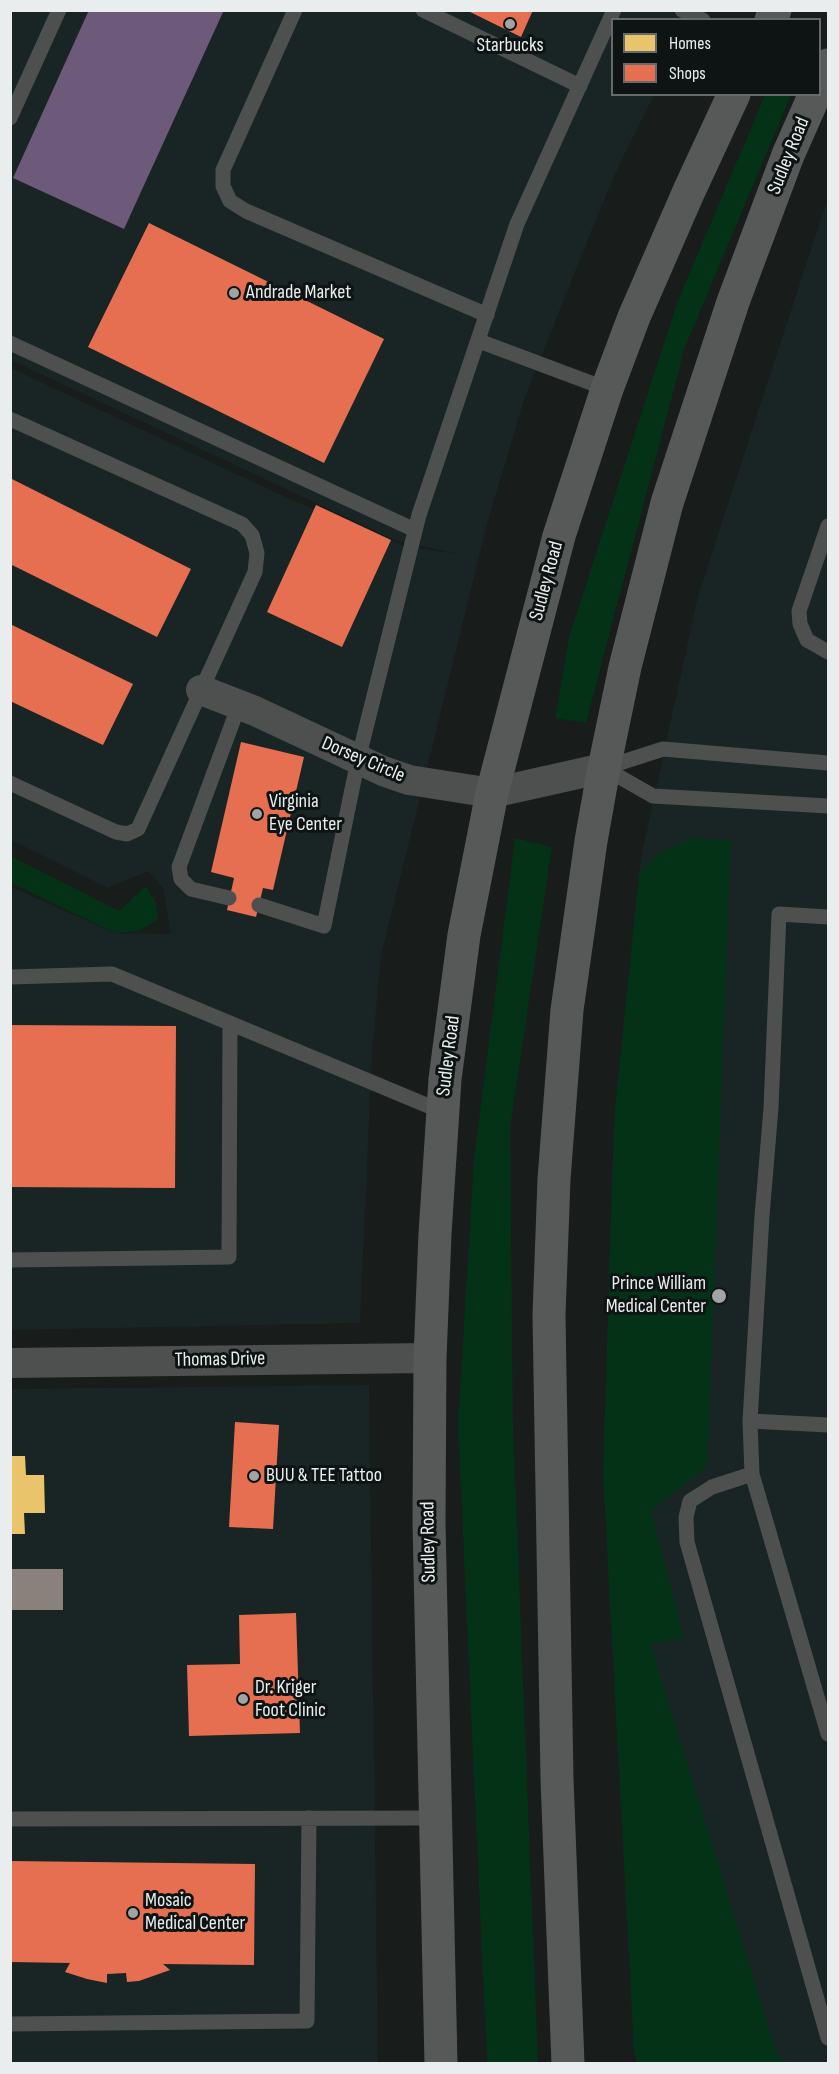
<!DOCTYPE html>
<style>
body{margin:0}
#map{position:relative;width:839px;height:2074px;overflow:hidden;background:#181c1b;font-family:"Sofia Sans Condensed",sans-serif}
canvas{display:block}
.frame{position:absolute;inset:0;border:12px solid #e9eded;pointer-events:none}
.legend{position:absolute;left:611px;top:18px;width:210px;height:78px;box-sizing:border-box;background:#0e1413;border:2px solid #666b6a;margin:0;padding:8px 10px;list-style:none;font-size:18px;color:#e9eded}
.legend li{display:flex;align-items:center;gap:12px;height:30px}
.legend b{width:30px;border:2px solid #666b6a}
</style>
<div id="map">
<canvas width="839" height="2074"></canvas>
<div class="frame"></div>
<ul class="legend">
<li><b style="height:16px;background:#e9c46a"></b>Homes</li>
<li><b style="height:16px;background:#e76f51"></b>Shops</li>
</ul>
</div>
<script>
const ctx = document.querySelector('canvas').getContext('2d');
ctx.lineJoin = 'round';
function fillPath(path, color) { ctx.fillStyle = color; ctx.fill(path, 'evenodd'); }
const poly = rows => new Path2D(rows.map(r => 'M' + r).join(''));
function strokePath(path, color, width, dash) { ctx.strokeStyle = color; ctx.lineWidth = width; ctx.lineCap = dash ? 'butt' : 'round'; ctx.setLineDash(dash || []); ctx.stroke(path); }
function drawText(font, color, halo, rows, align = 'center') {
  ctx.font = font + ' "Sofia Sans Condensed",sans-serif'; ctx.lineWidth = 6; ctx.setLineDash([]); ctx.textBaseline = 'middle'; ctx.strokeStyle = halo; ctx.fillStyle = color; for (const [text, x, y, turn = 0] of rows) {
    ctx.save(); ctx.translate(x, y); ctx.rotate((+turn || 0) * Math.PI / 180); ctx.textAlign = isNaN(turn) ? turn : align; if (halo) ctx.strokeText(text, 0, 0); ctx.fillText(text, 0, 0); ctx.restore();
  }
}
fillPath(poly([
 [11,11,696,11,691,19,612,20,612,94,654,95,620,163,590,234,525,397,487,524,381,956,372,1052,360,1323,11,1330,11,887,115,933,171,934,163,888,148,871,108,888,11,840,11,368,294,501,405,546,462,555,395,540,11,360],
 [828,197,828,2063,637,2064,634,2049,603,1473,614,1119,641,858,698,596],
 [369,1385,378,2063,11,2063,10,1389]
]), '#182524');
fillPath(poly([
 [765,95,791,95,685,347,586,723,555,718,569,637,677,303],
 [515,838,552,847,510,1128,513,1424,538,2063,487,2064,458,1424,474,1159],
 [692,838,731,840,707,1466,651,1511,684,1638,650,1644,778,2058,787,2063,637,2063,634,2049,603,1473,614,1119,639,874,662,851],
 [11,856,119,911,146,886,156,903,158,919,139,931,115,933,11,883]
]), '#033217');
fillPath(poly([
 [10,1456,25,1456,26,1475,44,1475,45,1513,24,1513,25,1534,10,1534]
]), '#e9c46a');
fillPath(poly([
 [466,10,533,10,521,37],
 [149,223,384,339,324,463,88,347],
 [10,478,191,569,157,637,10,564],
 [316,505,391,540,342,647,267,612],
 [10,624,133,684,103,745,10,701],
 [241,742,304,757,273,890,263,888,256,917,227,910,234,878,211,872],
 [10,1025,176,1026,175,1188,10,1187],
 [235,1422,279,1425,273,1529,229,1527],
 [296,1613,300,1733,189,1736,187,1665,240,1664,239,1615],
 [10,1861,255,1864,254,1965,163,1964,170,1970,139,1981,127,1982,126,1973,107,1974,107,1983,87,1979,65,1972,70,1963,10,1962]
]), '#e76f51');
fillPath(poly([
 [89,10,224,10,124,229,13,178]
]), '#6d597a');
fillPath(poly([
 [10,1569,63,1569,63,1610,10,1610]
]), '#8a817c');
strokePath(poly([
 [295,10,223,170,223,186,230,201,246,211,487,315],
 [423,10,580,86],
 [682,10,703,20],
 [10,118,59,10],
 [479,341,607,389],
 [10,343,415,530],
 [10,419,242,524,252,535,257,553,255,572,138,829,127,834,116,832,10,783],
 [828,526,799,611,800,624,807,640,828,652],
 [604,768,653,796,828,806],
 [604,768,663,749,828,763],
 [229,898,191,889,181,879,179,867,239,705],
 [259,905,324,926,358,760,419,515,517,224,614,10],
 [828,917,779,914,771,1108,762,1216,750,1421,828,1425],
 [10,977,112,974,443,1112],
 [10,1260,229,1257,230,1023],
 [750,1421,752,1474,828,1734],
 [752,1474,712,1487,690,1501,686,1517,687,1542,828,2038],
 [10,1819,435,1818],
 [10,2024,307,2021,309,1818]
]), '#4e4f4f', 15);
strokePath(poly([
 [201,690,255,711,383,771,409,780,492,793,604,768],
 [10,1363,430,1358]
]), '#4e4f4f', 30);
strokePath(poly([
 [771,20,775,10],
 [820,85,828,65],
 [441,2064,429,1523,430,1358,435,1234,445,1079,464,935,492,793,559,536,607,389,634,317,689,191,734,94],
 [568,2064,557,1779,549,1315,554,1179,567,1010,591,841,604,768,625,667,667,503,733,302,788,155,815,94]
]), '#575959', 33);
for (const [x, y, r, color] of [
 [510,24,6,"#a0a4a4"],
 [234,293,6,"#a0a4a4"],
 [257,814,6,"#a0a4a4"],
 [719,1296,8,"#a0a4a4"],
 [254,1476,6,"#a0a4a4"],
 [243,1699,6,"#a0a4a4"],
 [133,1913,6,"#a0a4a4"]
]) { const dot = new Path2D(); dot.arc(x, y, r, 0, 2 * Math.PI); ctx.fillStyle = color; ctx.fill(dot); strokePath(dot, '#0e1413', 2); }
drawText('20px', '#e9eded', '#0e1413', [
 ["Starbucks",510,46,"center"],
 ["Andrade Market",246,293],
 ["Virginia",269,802],
 ["Eye Center",269,825],
 ["Prince William",706,1284,"right"],
 ["Medical Center",706,1307,"right"],
 ["BUU & TEE Tattoo",266,1476],
 ["Dr. Kriger",255,1688],
 ["Foot Clinic",255,1711],
 ["Mosaic",145,1901],
 ["Medical Center",145,1924]
], 'left');
drawText('20px', '#e9eded', '#0e1413', [
 ["Sudley Road",789,156,-68],
 ["Sudley Road",547,581,-75],
 ["Dorsey Circle",363,760,23],
 ["Sudley Road",449,1056,-83],
 ["Thomas Drive",220,1360,-1],
 ["Sudley Road",429,1542,-91]
]);
</script>
